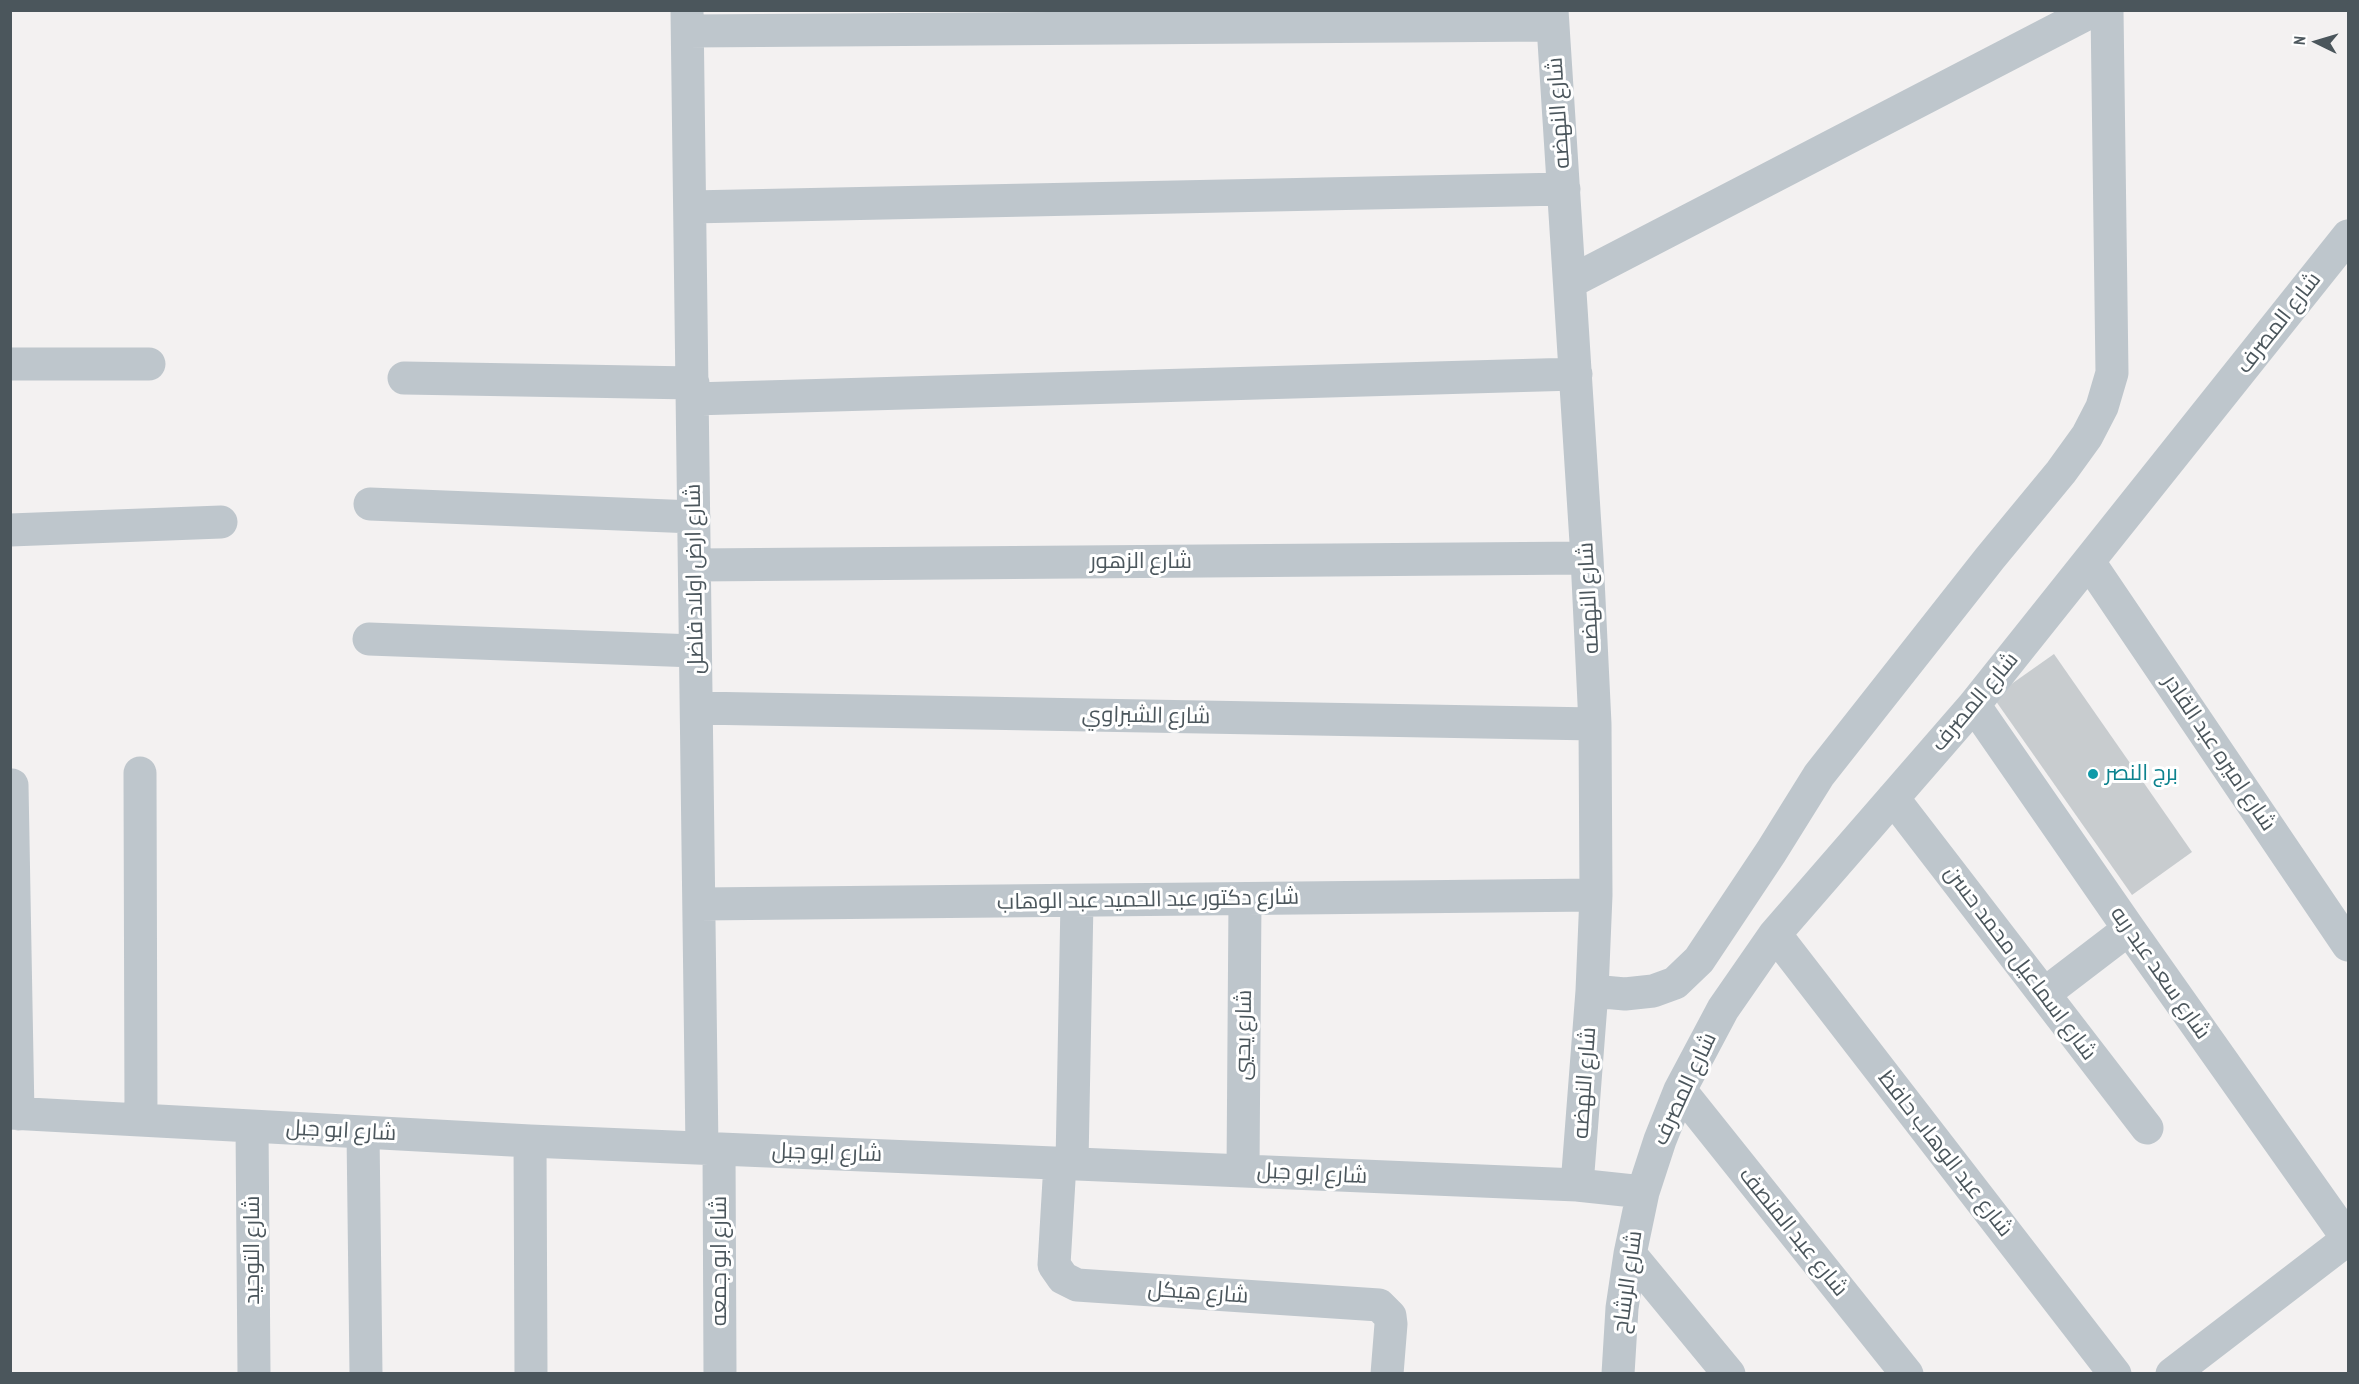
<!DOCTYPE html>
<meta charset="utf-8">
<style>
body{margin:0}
#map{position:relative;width:2359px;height:1384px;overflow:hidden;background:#f3f1f1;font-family:"PT Sans Narrow",sans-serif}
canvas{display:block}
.frame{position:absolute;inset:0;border:12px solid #4b565c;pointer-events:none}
.north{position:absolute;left:2287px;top:12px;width:60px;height:60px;-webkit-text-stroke:4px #fff;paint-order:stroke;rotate:275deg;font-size:16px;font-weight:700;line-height:24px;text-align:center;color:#4b565c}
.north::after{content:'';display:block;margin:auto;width:21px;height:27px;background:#4b565c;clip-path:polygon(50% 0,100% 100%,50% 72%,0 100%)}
</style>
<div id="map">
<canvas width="2359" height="1384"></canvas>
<div class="frame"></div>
<div class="north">N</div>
</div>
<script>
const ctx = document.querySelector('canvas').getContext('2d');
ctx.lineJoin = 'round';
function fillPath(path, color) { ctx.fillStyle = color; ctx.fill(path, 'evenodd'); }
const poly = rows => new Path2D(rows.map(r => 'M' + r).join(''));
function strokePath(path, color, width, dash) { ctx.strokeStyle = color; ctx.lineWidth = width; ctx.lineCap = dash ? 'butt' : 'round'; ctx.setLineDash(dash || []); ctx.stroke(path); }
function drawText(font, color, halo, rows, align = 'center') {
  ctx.font = font + ' "PT Sans Narrow",Cairo,sans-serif'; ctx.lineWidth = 6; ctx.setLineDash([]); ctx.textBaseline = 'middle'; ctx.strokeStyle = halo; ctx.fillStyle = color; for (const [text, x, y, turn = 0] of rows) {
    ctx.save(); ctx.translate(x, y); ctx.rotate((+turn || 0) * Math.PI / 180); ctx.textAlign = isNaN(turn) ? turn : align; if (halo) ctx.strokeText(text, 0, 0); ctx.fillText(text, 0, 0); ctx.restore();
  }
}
fillPath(poly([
 [2054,654,2192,852,2132,895,1993,697]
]), '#c8cccf');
strokePath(poly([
 [687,10,702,1148],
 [1552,10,1587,558,1595,724,1596,895,1592,991,1577,1185],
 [688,31,1553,25],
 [690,207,1564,189],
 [1570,282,2094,10],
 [10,364,149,364],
 [404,378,693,383],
 [693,399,1576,374],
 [370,504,694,517],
 [10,530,221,522],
 [2089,562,2348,945],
 [695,565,1587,558],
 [369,639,695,651],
 [1974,705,2129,929,2348,1239],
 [697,708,1595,724],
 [140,773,141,1120],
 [12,785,18,1114],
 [1893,798,2147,1128],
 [700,904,1596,895],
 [1775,934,2115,1374],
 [1592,991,1625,994,1653,991,1675,983,1699,960,1771,852,1819,775,1990,558,2061,472,2087,436,2102,407,2112,373,2107,10],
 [2044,994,2129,929],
 [1680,1090,1907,1374],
 [10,1113,530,1141,1577,1185,1643,1192],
 [252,1126,254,1374],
 [363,1132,366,1374],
 [530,1141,531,1374],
 [719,1149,720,1374],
 [1060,1163,1054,1265,1063,1278,1077,1285,1379,1305,1390,1316,1391,1324,1387,1374],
 [1072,1163,1077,901],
 [1243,1171,1245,899],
 [1630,1254,1729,1374],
 [1618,1374,1622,1308,1630,1254,1643,1192,1660,1140,1680,1090,1723,1009,1775,934,1974,705,2348,236],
 [2172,1374,2348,1239]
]), '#bec6cc', 33);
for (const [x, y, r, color] of [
 [2093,774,6,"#0f9aa8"]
]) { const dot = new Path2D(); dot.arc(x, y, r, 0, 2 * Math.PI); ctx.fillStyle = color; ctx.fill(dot); strokePath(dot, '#fff', 2); }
drawText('22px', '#4b565c', '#fff', [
 ["شارع النهضه",1559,113,-94],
 ["شارع المصرف",2279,323,-52],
 ["شارع الزهور",1141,562],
 ["شارع ارض اولاد فاضل",695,579,-91],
 ["شارع النهضه",1589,598,-93],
 ["شارع المصرف",1975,702,-50],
 ["شارع الشبراوي",1146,716,1],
 ["شارع اميره عبد القادر",2219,753,56],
 ["شارع دكتور عبد الحميد عبد الوهاب",1148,900,-1],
 ["شارع اسماعيل محمد حسن",2020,963,53],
 ["شارع سعد عبد ربه",2160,973,55],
 ["شارع يحيي",1244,1035,-89],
 ["شارع النهضه",1585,1083,-86],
 ["شارع المصرف",1685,1089,-65],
 ["شارع ابو جبل",341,1131,3],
 ["شارع ابو جبل",827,1153,2],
 ["شارع عبد الوهاب حافظ",1945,1154,52],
 ["شارع ابو جبل",1312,1174,3],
 ["شارع عبد المنصف",1793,1232,51],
 ["شارع التوحيد",253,1250,-90],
 ["شارع ابو جمعه",720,1261,-90],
 ["شارع الرشاح",1628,1282,-82],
 ["شارع هيكل",1198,1293,4]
]);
drawText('22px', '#0d838f', '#fff', [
 ["برج النصر",2105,774]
], 'left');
</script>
